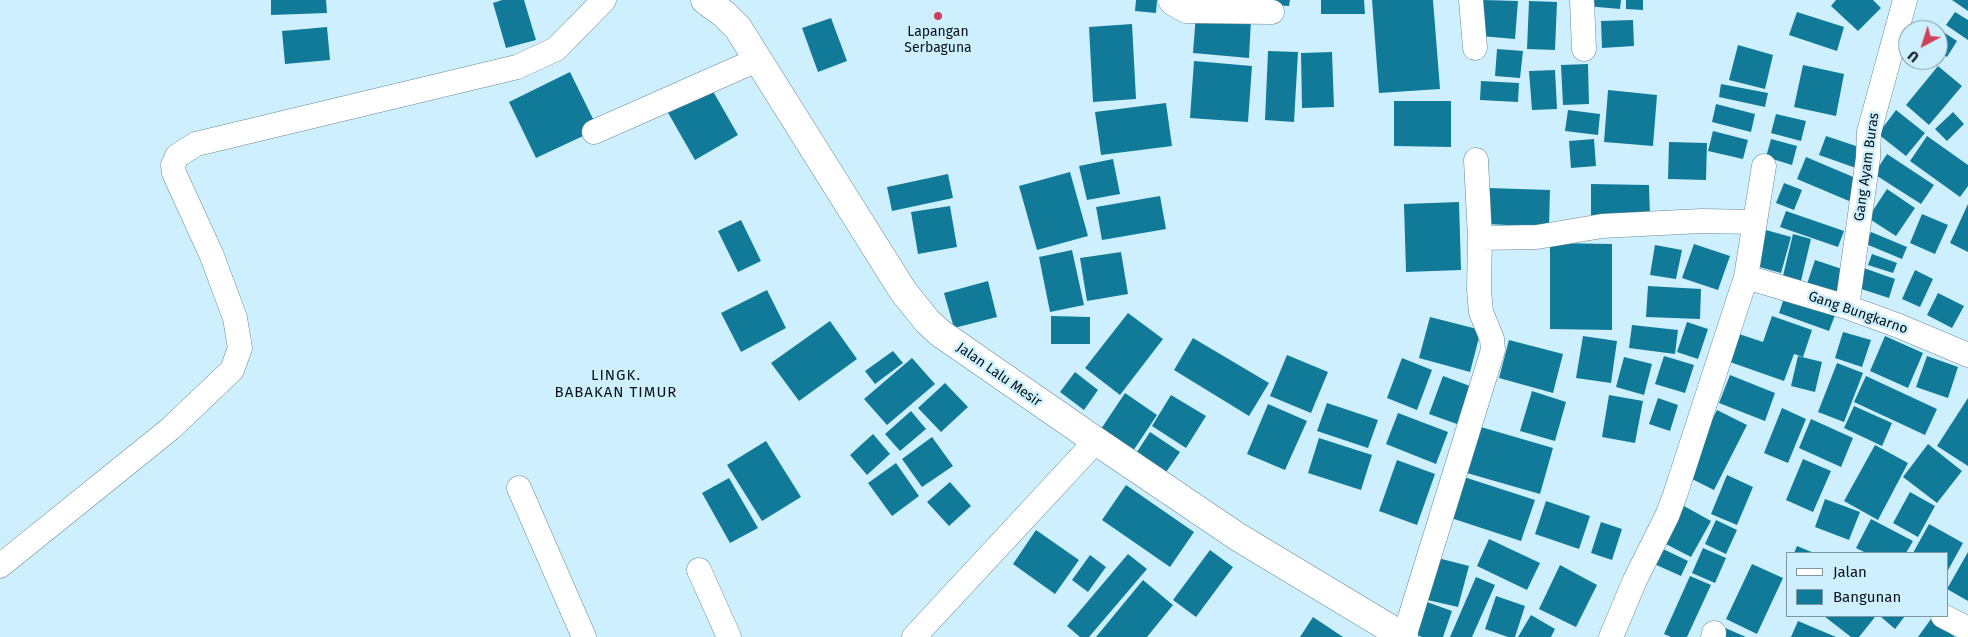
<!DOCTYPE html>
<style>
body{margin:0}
#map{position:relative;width:1968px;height:637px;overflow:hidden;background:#cef0fe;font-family:"Fira Sans",sans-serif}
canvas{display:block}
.legend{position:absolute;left:1786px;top:552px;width:162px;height:65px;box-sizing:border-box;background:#cef0fe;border:1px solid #7e97a2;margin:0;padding:6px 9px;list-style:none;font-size:15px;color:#061217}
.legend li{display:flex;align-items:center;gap:10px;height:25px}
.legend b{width:25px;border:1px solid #7e97a2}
.north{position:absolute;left:1898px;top:20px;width:50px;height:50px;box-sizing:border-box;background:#cef0fe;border:1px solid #7e97a2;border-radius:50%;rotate:220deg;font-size:14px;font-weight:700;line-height:20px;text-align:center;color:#061217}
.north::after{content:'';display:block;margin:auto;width:18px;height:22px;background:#d0405a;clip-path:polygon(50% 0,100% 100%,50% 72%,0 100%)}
</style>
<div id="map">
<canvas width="1968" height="637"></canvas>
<ul class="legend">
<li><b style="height:6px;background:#fff"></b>Jalan</li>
<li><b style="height:14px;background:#117a98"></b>Bangunan</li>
</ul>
<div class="north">U</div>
</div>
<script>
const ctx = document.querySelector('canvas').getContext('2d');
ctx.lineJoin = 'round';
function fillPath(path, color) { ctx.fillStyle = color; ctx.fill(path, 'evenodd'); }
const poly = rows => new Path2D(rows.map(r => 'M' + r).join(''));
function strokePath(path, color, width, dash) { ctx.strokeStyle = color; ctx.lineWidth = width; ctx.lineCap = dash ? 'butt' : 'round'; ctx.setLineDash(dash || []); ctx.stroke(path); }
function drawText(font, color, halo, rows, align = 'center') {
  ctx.font = font + ' "Fira Sans",sans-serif'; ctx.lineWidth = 5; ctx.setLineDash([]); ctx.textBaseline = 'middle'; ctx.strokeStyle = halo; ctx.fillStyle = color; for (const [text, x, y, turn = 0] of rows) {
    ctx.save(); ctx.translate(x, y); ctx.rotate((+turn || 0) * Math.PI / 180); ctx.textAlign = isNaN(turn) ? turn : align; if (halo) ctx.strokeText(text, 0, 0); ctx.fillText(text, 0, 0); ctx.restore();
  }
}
fillPath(poly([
 [271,0,326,0,327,13,271,15],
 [502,0,524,0,536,40,506,48,493,3],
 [1136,0,1157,0,1156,13,1135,11],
 [1236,0,1290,0,1289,6,1236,3],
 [1321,0,1364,0,1365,14,1321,14],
 [1372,0,1433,0,1440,89,1379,93],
 [1483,0,1518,1,1515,39,1481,36],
 [1587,0,1621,0,1620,9,1586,6],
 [1626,0,1643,0,1643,10,1626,9],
 [1836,0,1873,0,1881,8,1858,31,1831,6],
 [1952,0,1968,0,1968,11],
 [1529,1,1557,2,1555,50,1527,49],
 [1797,12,1844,27,1837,51,1789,35],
 [1955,12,1968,20,1968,40,1946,25],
 [1196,14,1251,19,1249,58,1193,53],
 [831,18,847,61,818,72,802,28],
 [1633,20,1634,46,1602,48,1601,21],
 [1132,24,1136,99,1093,102,1089,27],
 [1934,26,1957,41,1947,57,1938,51,1938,30,1932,30],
 [327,27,330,60,285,64,282,31],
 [1738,45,1773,55,1765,89,1729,80],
 [1497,49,1523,51,1520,78,1495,76],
 [1268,51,1298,52,1294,122,1265,120],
 [1332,52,1334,107,1302,108,1301,53],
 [1194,61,1252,66,1248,122,1190,118],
 [1588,64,1589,104,1563,105,1561,65],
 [1803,65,1844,74,1836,116,1794,107],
 [1938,66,1962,86,1929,125,1906,105],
 [1555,70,1557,109,1532,110,1529,71],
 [570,72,598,129,536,158,509,102],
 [1481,81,1519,83,1518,102,1480,100],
 [1721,84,1768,93,1765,107,1719,97],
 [710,86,738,135,695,160,667,111],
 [1608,90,1657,95,1653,146,1604,142],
 [1394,101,1451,101,1451,147,1394,146],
 [1166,103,1172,146,1101,155,1095,112],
 [1716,104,1755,114,1751,132,1712,122],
 [1568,110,1600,114,1598,135,1565,131],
 [1896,110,1925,133,1906,156,1878,134],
 [1953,112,1964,124,1947,141,1935,129],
 [1776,114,1806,121,1801,141,1771,133],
 [1713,131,1748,140,1743,159,1708,151],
 [1826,136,1862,148,1856,168,1819,155],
 [1927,136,1968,165,1968,186,1960,197,1910,161],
 [1594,139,1596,166,1571,168,1569,141],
 [1771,139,1797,146,1792,165,1766,157],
 [1669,142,1707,143,1706,180,1668,179],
 [1887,154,1934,185,1921,204,1874,174],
 [1806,157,1858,179,1849,201,1797,179],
 [1113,159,1120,194,1087,200,1079,166],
 [1070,172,1088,236,1037,250,1019,186],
 [948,174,953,198,892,211,887,187],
 [1784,183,1802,190,1794,210,1776,203],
 [1591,184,1649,185,1650,218,1591,218],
 [1488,188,1550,190,1549,227,1487,224],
 [1887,189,1915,208,1896,236,1868,218],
 [1160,196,1166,229,1102,240,1096,207],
 [1459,202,1461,270,1406,272,1404,204],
 [1968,204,1968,252,1950,243],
 [950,206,957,247,918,254,911,212],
 [1786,211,1844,231,1838,247,1780,227],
 [1922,214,1948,225,1935,254,1910,243],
 [741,220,761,261,738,272,718,231],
 [1766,230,1791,237,1781,273,1756,266],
 [1871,232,1907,247,1902,259,1866,244],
 [1793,234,1811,239,1800,285,1782,280],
 [1550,243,1612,244,1612,330,1550,329],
 [1694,244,1730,256,1718,290,1682,278],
 [1655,245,1682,250,1676,279,1650,275],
 [1072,250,1084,305,1050,312,1039,257],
 [1121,252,1128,294,1087,301,1080,258],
 [1872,254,1897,263,1893,273,1868,265],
 [1815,260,1845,270,1837,298,1806,287],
 [1858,266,1895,279,1889,298,1852,286],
 [1915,270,1933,279,1920,307,1902,299],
 [988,281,997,317,954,328,944,293],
 [1648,286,1701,289,1700,319,1646,317],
 [767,290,786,328,741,352,721,313],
 [1786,292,1837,310,1829,331,1779,313],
 [1938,293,1964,306,1952,328,1927,315],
 [1128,313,1163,339,1120,395,1085,368],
 [1051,316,1090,317,1090,344,1051,344],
 [1772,316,1812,330,1803,357,1794,354,1784,381,1730,362,1739,334,1763,342],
 [1430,317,1481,330,1470,372,1419,358],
 [830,321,857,359,799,401,771,363],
 [1687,322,1708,329,1698,359,1677,352],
 [1632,325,1678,330,1675,354,1629,348],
 [1843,332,1871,340,1862,367,1835,358],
 [1583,336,1617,341,1611,383,1576,378],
 [1885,336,1923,353,1908,388,1870,371],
 [1193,338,1269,383,1249,416,1174,370],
 [1509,340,1563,354,1553,393,1499,378],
 [893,351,903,363,875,384,865,371],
 [1287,355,1328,372,1311,413,1270,396],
 [1664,356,1694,365,1685,393,1655,384],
 [1798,356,1822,362,1815,392,1791,386],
 [1927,356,1958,367,1948,398,1916,387],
 [1624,357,1652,364,1644,395,1616,387],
 [912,358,935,384,887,425,864,399],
 [1402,358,1432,370,1417,410,1387,398],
 [1837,363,1863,373,1844,422,1818,412],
 [1075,372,1098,390,1084,410,1060,392],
 [1730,375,1775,393,1765,421,1719,403],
 [1443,376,1470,386,1457,424,1429,414],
 [1866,376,1937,409,1925,435,1854,402],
 [945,383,968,407,941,432,918,408],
 [1532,391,1566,402,1555,441,1520,431],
 [1125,393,1157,415,1133,451,1101,429],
 [1171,395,1206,416,1186,448,1152,426],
 [1609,395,1643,401,1635,443,1602,437],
 [1658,398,1678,405,1670,431,1649,424],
 [1968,398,1968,466,1937,446],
 [1327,403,1378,420,1368,448,1317,431],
 [1268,404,1307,421,1285,470,1247,454],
 [1854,406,1892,423,1882,446,1844,428],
 [1782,408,1806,419,1788,463,1764,453],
 [1717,410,1747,425,1714,490,1684,475],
 [911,411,926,429,900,451,885,434],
 [1398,413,1448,432,1436,464,1386,444],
 [1811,419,1853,438,1841,467,1799,448],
 [1474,425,1553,448,1540,494,1460,471],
 [1150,432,1180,452,1162,478,1133,458],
 [873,434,890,454,867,475,850,455],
 [932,437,953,466,922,487,902,459],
 [1319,438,1372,455,1361,490,1308,473],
 [766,441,801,497,762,521,727,465],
 [1928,444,1962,471,1937,503,1903,477],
 [1875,445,1908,463,1878,520,1844,501],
 [1803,459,1831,471,1813,512,1786,500],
 [1397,460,1435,474,1417,525,1379,511],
 [896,463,919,496,892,516,868,483],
 [1727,475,1753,487,1737,525,1711,514],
 [1464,477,1535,500,1521,541,1451,518],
 [729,478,758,528,730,543,702,493],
 [950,482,971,506,949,526,927,502],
 [1126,485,1194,532,1170,567,1102,520],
 [1910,492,1935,506,1918,537,1893,523],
 [1825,499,1860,512,1849,540,1815,527],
 [1546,501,1590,516,1579,549,1535,534],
 [1684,506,1711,521,1691,557,1664,543],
 [1871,519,1913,541,1906,553,1866,553,1856,548],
 [1716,520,1737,530,1726,554,1705,544],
 [1601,522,1622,529,1612,560,1591,553],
 [1929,524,1963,543,1947,572,1947,553,1913,553],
 [1036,530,1079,560,1055,594,1013,564],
 [1489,539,1540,563,1527,590,1477,566],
 [1797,546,1814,553,1794,553],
 [1659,547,1688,561,1681,576,1652,563],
 [1703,548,1726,558,1715,583,1692,573],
 [1210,550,1233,567,1196,617,1173,600],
 [1968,552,1968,601,1947,589],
 [1128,554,1147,569,1089,637,1080,637,1067,626],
 [1090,555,1106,567,1088,592,1072,580],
 [1430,556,1469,566,1458,607,1419,598],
 [1752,564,1783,578,1757,634,1726,619],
 [1560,565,1597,585,1576,627,1539,609],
 [1690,576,1711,585,1687,637,1671,637,1664,634],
 [1476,577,1495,585,1472,637,1450,637],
 [1143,580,1173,605,1147,637,1096,637],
 [1496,596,1525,606,1515,637,1508,637,1485,629],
 [1424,601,1452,611,1443,637,1422,637,1412,633],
 [1531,615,1555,629,1551,637,1518,637],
 [1824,616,1873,616,1875,617,1859,637,1851,637],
 [1880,616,1905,616,1895,629],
 [1313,617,1343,637,1300,637],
 [1931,619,1955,637,1918,637],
 [1798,621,1836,637,1791,637],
 [1723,627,1746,637,1719,637]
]), '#117a98');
const street = poly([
 [1170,0,1172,3,1186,11,1272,12],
 [1471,0,1475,48],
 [1582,0,1584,49],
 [594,132,759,59],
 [1480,238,1537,237,1602,226,1702,221,1755,222],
 [1746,277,1847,307,1899,326,1968,355],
 [1847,307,1868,158,1869,132,1905,0],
 [519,488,584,637],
 [0,566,170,429,232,370,240,348,235,318,212,256,174,173,173,165,177,156,196,144,517,67,556,49,604,0],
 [699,570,729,637],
 [1943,616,1968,629],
 [914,637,1096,441],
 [1404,637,1493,350,1492,339,1481,312,1479,290,1480,238,1476,160],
 [1611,637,1635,580,1667,516,1675,495,1746,277,1764,166],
 [1713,637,1714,633]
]);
const secondary = poly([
 [705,0,724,14,738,28,903,291,927,321,940,333,1096,441,1238,537,1404,637]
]);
strokePath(street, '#688894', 25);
strokePath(secondary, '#688894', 29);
strokePath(street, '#fff', 24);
strokePath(secondary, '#fff', 28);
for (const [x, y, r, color] of [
 [938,16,5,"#d0405a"]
]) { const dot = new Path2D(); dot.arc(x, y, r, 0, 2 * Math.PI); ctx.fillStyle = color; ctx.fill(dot); strokePath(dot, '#cef0fe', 2); }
drawText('14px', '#061217', '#cef0fe', [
 ["Lapangan",938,32],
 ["Serbaguna",938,48]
]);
drawText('14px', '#061217', '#cef0fe', [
 ["Gang Ayam Buras",1867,167,-82],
 ["Gang Bungkarno",1858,313,19],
 ["Jalan Lalu Mesir",999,375,35]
]);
ctx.letterSpacing = '1px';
drawText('15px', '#061217', '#cef0fe', [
 ["LINGK.",616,376],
 ["BABAKAN TIMUR",616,393]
]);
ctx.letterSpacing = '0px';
</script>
